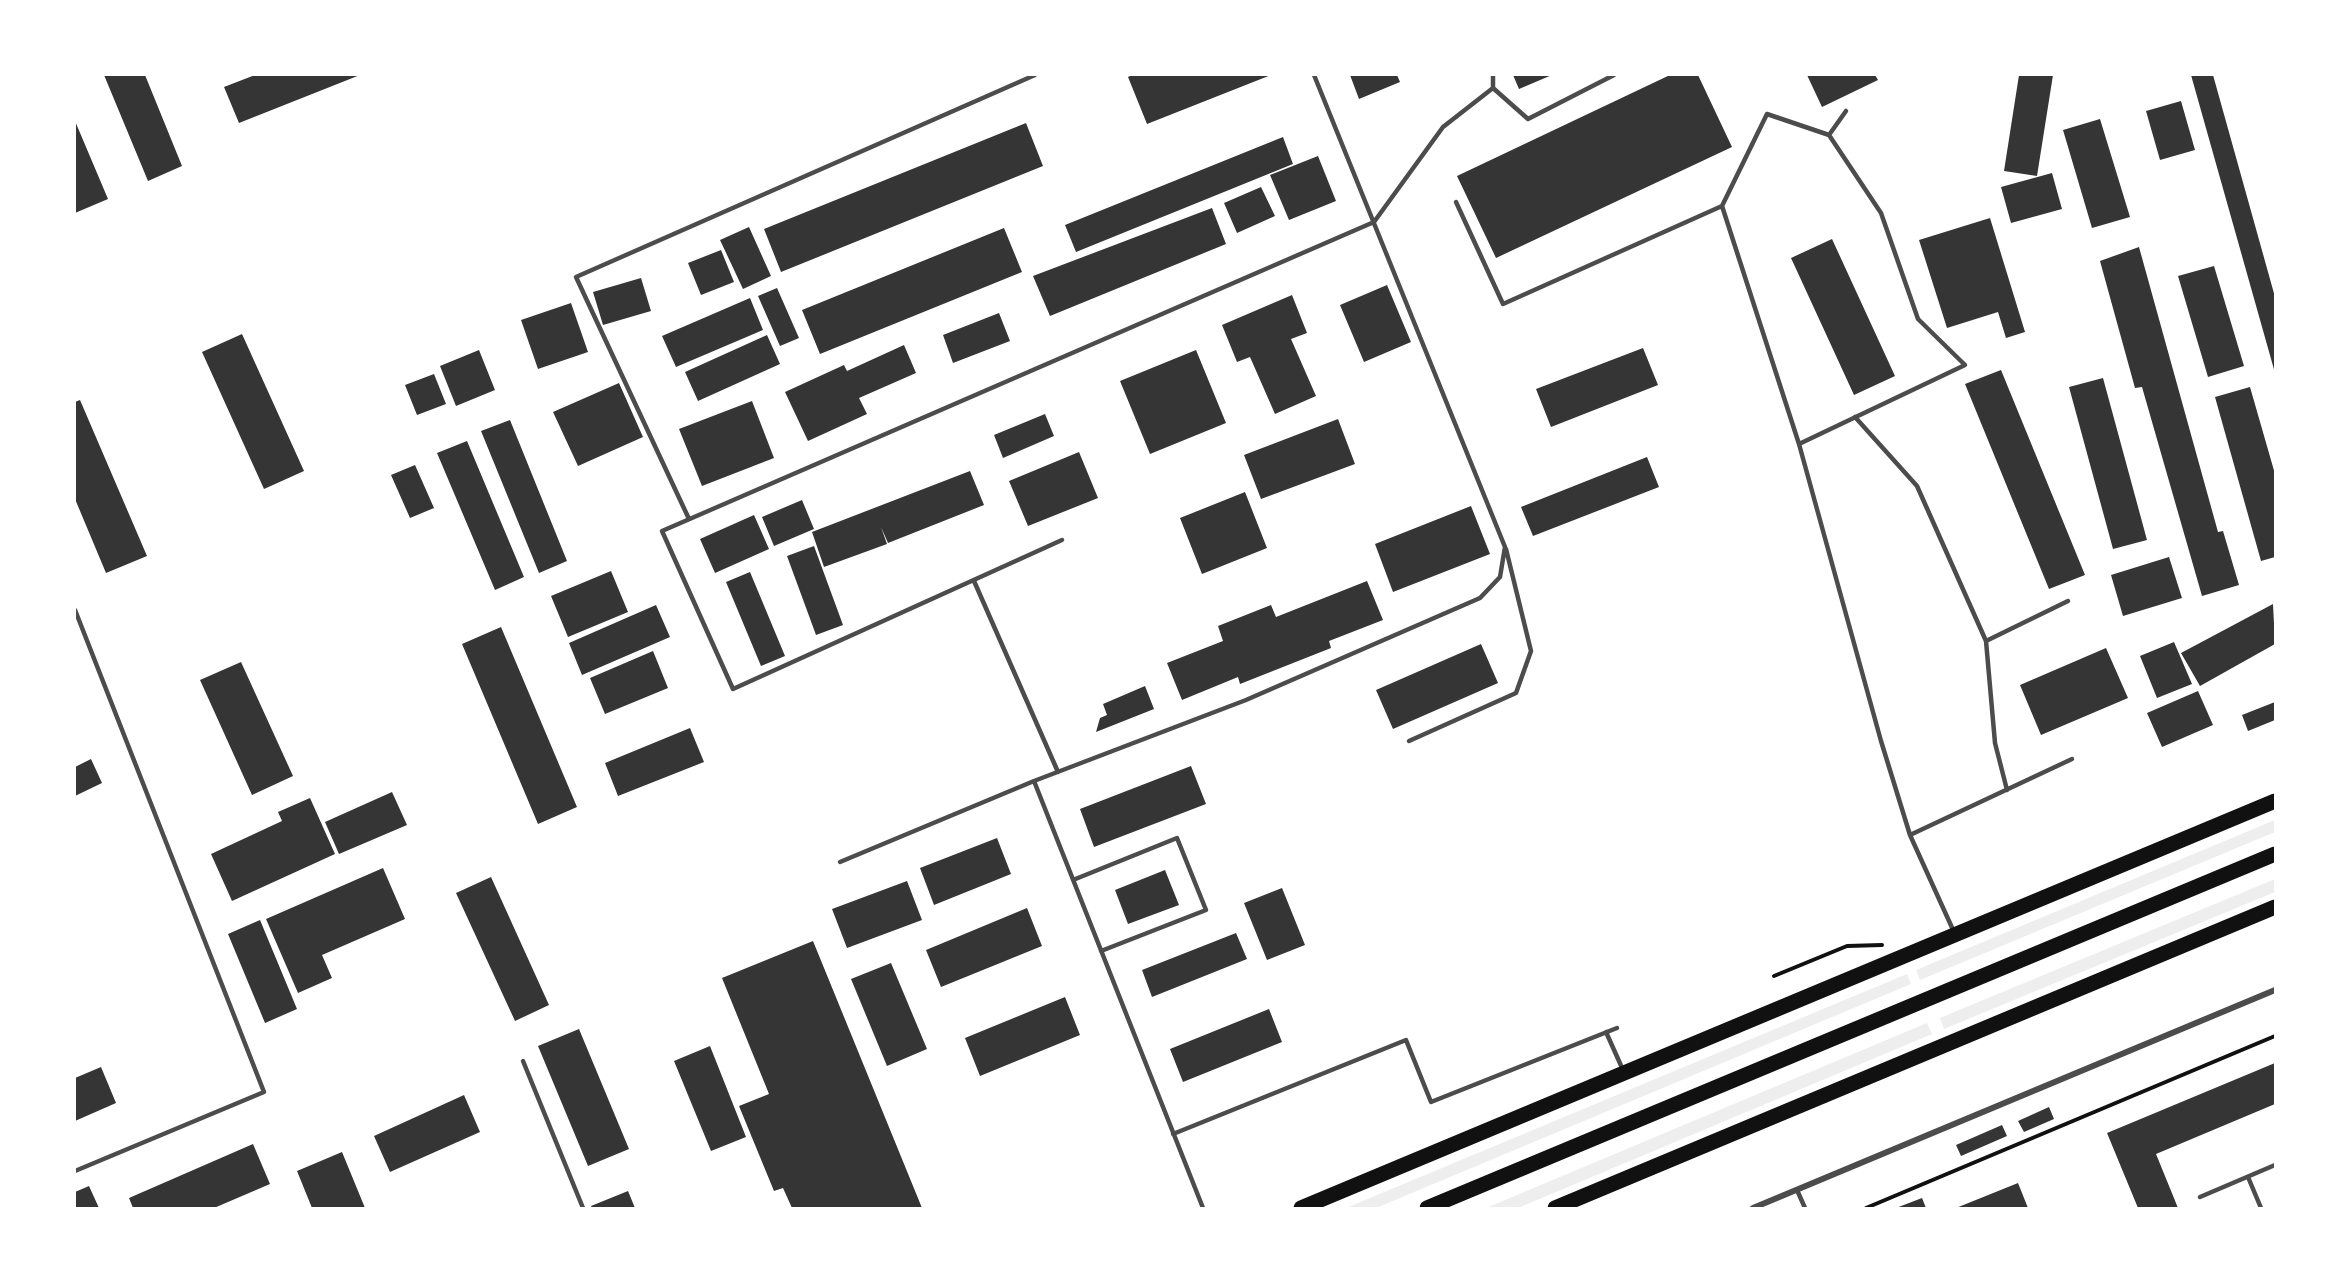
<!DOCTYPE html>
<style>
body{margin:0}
#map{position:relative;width:2350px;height:1283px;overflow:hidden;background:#fff;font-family:"IBM Plex Sans",sans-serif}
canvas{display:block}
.frame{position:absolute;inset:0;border:76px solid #fff;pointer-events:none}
</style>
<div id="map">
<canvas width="2350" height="1283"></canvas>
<div class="frame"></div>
</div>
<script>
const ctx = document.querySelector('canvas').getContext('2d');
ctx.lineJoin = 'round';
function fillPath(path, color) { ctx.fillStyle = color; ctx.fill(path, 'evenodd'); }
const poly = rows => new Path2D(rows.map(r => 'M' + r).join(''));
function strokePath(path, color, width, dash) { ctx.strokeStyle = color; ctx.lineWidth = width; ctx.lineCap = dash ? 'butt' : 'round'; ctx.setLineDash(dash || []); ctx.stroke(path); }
fillPath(poly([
 [2275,820,2275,832,1920,980,1916,970],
 [2275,879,2275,892,1944,1029,1940,1018],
 [1907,974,1911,984,1376,1208,1346,1208],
 [1927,1023,1932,1034,1518,1208,1486,1208]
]), '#eee');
fillPath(poly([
 [104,75,145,75,182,166,148,181],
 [255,75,360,75,239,123,224,87],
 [1132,75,1271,75,1147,124,1128,77],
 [1350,75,1397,75,1400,82,1359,99],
 [1513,75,1552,75,1519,89],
 [1670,75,1698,75,1732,147,1496,258,1457,176],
 [1807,75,1875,75,1878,80,1822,107],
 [2019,75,2053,75,2037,176,2004,171],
 [2191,75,2213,75,2275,297,2275,373],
 [2181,101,2195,150,2160,160,2146,111],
 [2100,119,2130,217,2092,228,2063,130],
 [75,121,108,199,75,213],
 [1026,123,1043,166,781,272,764,229],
 [1283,137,1293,164,1076,252,1065,225],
 [1318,156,1336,201,1289,220,1270,175],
 [2052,173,2062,209,2011,223,2001,187],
 [1261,187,1275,216,1237,233,1224,203],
 [1212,208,1226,244,1050,316,1033,276],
 [1990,218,2025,332,2006,338,1998,312,1947,328,1919,240],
 [749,227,771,276,743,289,720,240],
 [1004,228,1022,272,820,354,802,310],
 [1832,239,1895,376,1854,395,1791,258],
 [2139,247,2218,532,2223,531,2239,585,2202,596,2142,387,2135,388,2100,261],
 [721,250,734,282,701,295,688,263],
 [2214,266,2244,366,2208,377,2178,276],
 [641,278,651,311,603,325,593,292],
 [1387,285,1411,342,1364,362,1340,305],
 [777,288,799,338,780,346,758,296],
 [1292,295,1307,333,1291,339,1316,396,1275,414,1250,357,1237,362,1222,325],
 [750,298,763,330,676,367,662,336],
 [571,303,588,352,538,369,521,320],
 [999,313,1010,341,953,363,943,335],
 [242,334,304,471,264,489,202,352],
 [767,335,780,364,698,401,685,372],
 [904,345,916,373,859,398,867,414,808,441,785,392,844,365,847,371],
 [1643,348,1658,385,1551,427,1536,389],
 [479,350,495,390,456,406,440,366],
 [1196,350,1226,423,1150,454,1120,381],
 [2001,370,2085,575,2049,589,1965,384],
 [434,374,446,404,417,415,405,385],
 [2103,378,2147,540,2113,549,2069,387],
 [619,383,643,437,578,466,553,412],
 [2250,387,2275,474,2275,557,2261,561,2215,397],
 [80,400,147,556,106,573,75,499,75,402],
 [752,401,774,458,702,486,679,429],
 [1045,414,1054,436,1003,458,994,435],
 [1338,419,1355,464,1261,499,1244,455],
 [510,420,567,561,539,573,481,431],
 [467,441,524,577,495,590,437,453],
 [1079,452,1098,498,1028,526,1009,481],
 [1647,457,1659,487,1533,536,1521,507],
 [415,465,434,508,410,518,391,475],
 [970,471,984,505,888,543,881,527,887,544,824,567,812,532],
 [1245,492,1267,548,1202,574,1180,518],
 [802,500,814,529,774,546,762,517],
 [1471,506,1490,554,1393,592,1375,544],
 [754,515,769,549,715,573,700,539],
 [814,546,843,625,816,635,787,556],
 [2169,557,2182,598,2123,616,2111,575],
 [611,571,628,612,568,637,551,596],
 [750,572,785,656,761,666,726,582],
 [1367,581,1383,620,1329,641,1331,648,1240,684,1238,677,1182,700,1167,663,1223,641,1218,626,1271,605,1276,617],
 [2273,604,2275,644,2200,686,2181,653],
 [656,605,670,637,582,675,569,643],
 [501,627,577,807,538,824,462,644],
 [2174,642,2192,684,2157,698,2140,656],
 [1481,644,1498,683,1393,729,1376,690],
 [2106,648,2128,698,2041,735,2020,685],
 [653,651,668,688,605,714,590,678],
 [241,662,293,776,252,795,200,680],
 [1145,686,1154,709,1096,732,1100,718,1107,715,1103,704],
 [2198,691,2213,725,2162,747,2147,713],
 [2275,702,2275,720,2248,731,2242,715],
 [690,728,704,762,618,796,605,763],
 [91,759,102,783,75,796,75,767],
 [1191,766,1206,804,1094,847,1080,809],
 [392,792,407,825,339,854,325,822],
 [310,798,335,854,232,901,211,854,282,821,278,812],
 [997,838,1011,874,934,905,920,868],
 [383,868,405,919,322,955,332,978,298,993,266,919],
 [1165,870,1179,905,1128,924,1115,890],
 [491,877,549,1005,515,1021,456,893],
 [907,881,922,920,847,948,832,909],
 [1282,888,1305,945,1267,960,1244,903],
 [1027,908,1042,946,941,987,926,950],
 [260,920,297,1009,265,1023,228,934],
 [1236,933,1247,959,1152,997,1142,970],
 [813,941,922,1208,792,1208,783,1188,774,1191,739,1106,769,1094,722,978],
 [891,963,927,1049,887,1066,851,979],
 [1065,997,1080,1035,980,1076,965,1038],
 [1269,1009,1282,1042,1183,1082,1170,1049],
 [579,1029,629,1149,588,1166,538,1046],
 [710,1046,746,1137,711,1151,674,1061],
 [2275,1063,2275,1104,2156,1154,2178,1208,2138,1208,2107,1133],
 [101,1067,116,1103,75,1121,75,1078],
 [464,1095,480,1132,390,1172,374,1136],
 [2049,1107,2054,1119,2024,1132,2018,1121],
 [2002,1125,2007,1136,1961,1156,1956,1145],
 [253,1144,270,1184,214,1208,133,1208,129,1198],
 [342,1152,365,1208,312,1208,297,1171],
 [2018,1183,2028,1208,1956,1208],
 [89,1186,99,1208,75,1208,75,1192],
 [628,1191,635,1208,592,1208,591,1206],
 [1922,1198,1926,1208,1896,1208]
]), '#353535');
strokePath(poly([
 [1774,976,1847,946,1882,945],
 [1866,1208,2275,1036]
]), '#111', 4);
strokePath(poly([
 [1493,88,1528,119,1614,75],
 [1456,202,1503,304,1722,206,1799,444,1881,741,1910,835,1954,932],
 [1722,206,1767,114,1829,135,1846,111],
 [1855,417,1917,486,1986,641,2068,601],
 [1799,444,1965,365,1918,319,1881,213,1829,135],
 [689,519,576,277,1035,75],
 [1062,540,733,689,662,531,1374,222,1443,127,1493,88,1493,75],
 [974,581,1058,772],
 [75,610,264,1092,75,1171],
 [1986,641,1995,743,2007,790],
 [1409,741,1516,693,1531,651,1506,549],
 [1034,781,1203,1208],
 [1910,835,2072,759],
 [840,862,1034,781,1246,700,1480,598,1500,577,1505,547,1314,75],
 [1073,880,1177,838,1206,910,1101,951],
 [1606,1032,1623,1070],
 [523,1061,583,1208],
 [1173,1134,1406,1040,1431,1102,1617,1028],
 [2248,1177,2261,1208],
 [1797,1190,1805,1208],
 [2200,1197,2275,1165]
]), '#4c4c4c', 4.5);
strokePath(poly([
 [1753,1208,2275,990]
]), '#4c4c4c', 6);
strokePath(poly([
 [1301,1208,2275,801],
 [1427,1208,2275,854],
 [1555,1208,2275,907]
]), '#111', 15);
</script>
